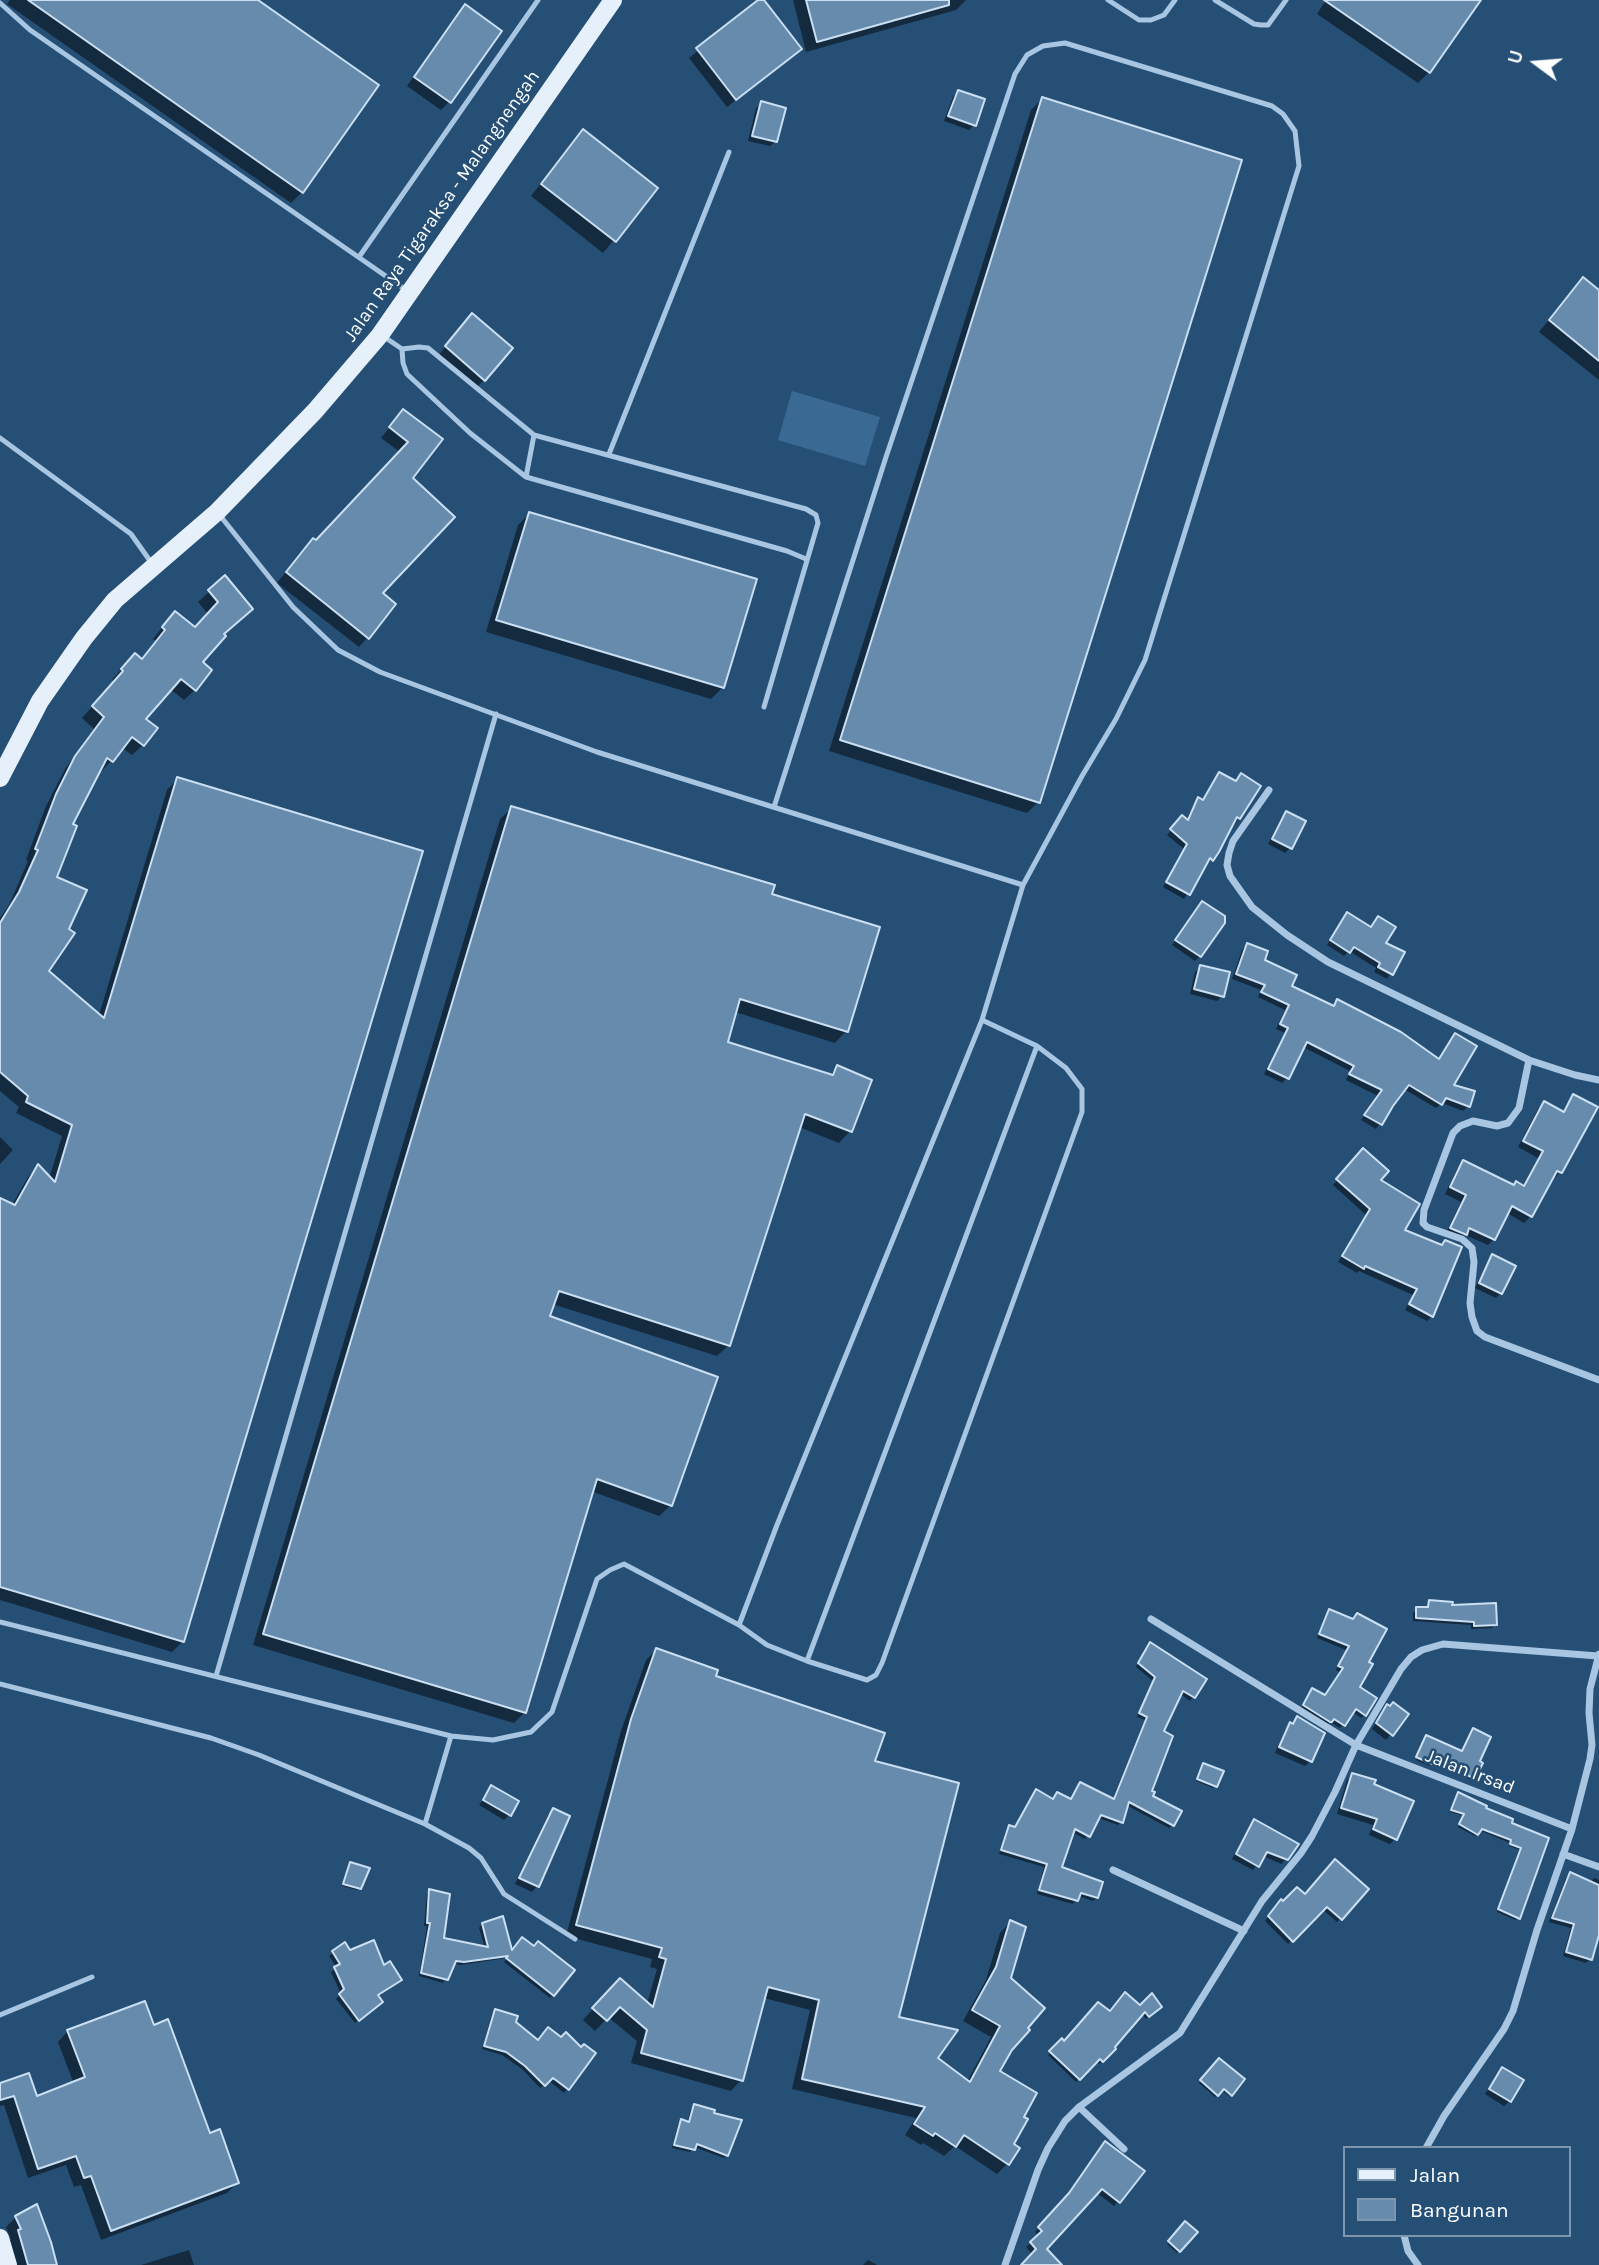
<!DOCTYPE html>
<style>
body{margin:0}
#map{position:relative;width:1599px;height:2265px;overflow:hidden;background:#264f76;font-family:Karla,sans-serif}
canvas{display:block}
.legend{position:absolute;left:1343px;top:2146px;width:228px;height:91px;box-sizing:border-box;background:#264f76;border:2px solid #7d95ad;margin:0;padding:9px 12px;list-style:none;font-size:21px;color:#fff}
.legend li{display:flex;align-items:center;gap:14px;height:35px}
.legend b{width:35px;border:2px solid #7d95ad}
.north{position:absolute;left:1501px;top:28px;width:70px;height:70px;-webkit-text-stroke:5px #264f76;paint-order:stroke;rotate:286deg;font-size:19px;font-weight:700;line-height:28px;text-align:center;color:#fff}
.north::after{content:'';display:block;margin:auto;width:24px;height:32px;background:#fff;clip-path:polygon(50% 0,100% 100%,50% 72%,0 100%)}
</style>
<div id="map">
<canvas width="1599" height="2265"></canvas>
<ul class="legend">
<li><b style="height:9px;background:#e6f0fb"></b>Jalan</li>
<li><b style="height:19px;background:#678bad"></b>Bangunan</li>
</ul>
<div class="north">U</div>
</div>
<script>
const ctx = document.querySelector('canvas').getContext('2d');
ctx.lineJoin = 'round';
function fillPath(path, color) { ctx.fillStyle = color; ctx.fill(path, 'evenodd'); }
const poly = rows => new Path2D(rows.map(r => 'M' + r).join(''));
function strokePath(path, color, width, dash) { ctx.strokeStyle = color; ctx.lineWidth = width; ctx.lineCap = dash ? 'butt' : 'round'; ctx.setLineDash(dash || []); ctx.stroke(path); }
function drawText(font, color, halo, rows, align = 'center') {
  ctx.font = font + ' Karla,sans-serif'; ctx.lineWidth = 5; ctx.setLineDash([]); ctx.textBaseline = 'middle'; ctx.strokeStyle = halo; ctx.fillStyle = color; for (const [text, x, y, turn = 0] of rows) {
    ctx.save(); ctx.translate(x, y); ctx.rotate((+turn || 0) * Math.PI / 180); ctx.textAlign = isNaN(turn) ? turn : align; if (halo) ctx.strokeText(text, 0, 0); ctx.fillText(text, 0, 0); ctx.restore();
  }
}
fillPath(poly([
 [792,391,880,417,865,466,778,440]
]), '#3a6994');
fillPath(poly([
 [10,0,255,0,302,192,291,203,7,4],
 [760,0,791,57,727,107,689,58],
 [793,0,966,0,956,10,806,52],
 [1326,0,1479,0,1429,72,1418,83,1317,14],
 [465,7,499,31,449,102,441,110,407,86,457,15],
 [958,92,974,125,969,130,944,121,953,97],
 [1042,99,1038,802,1027,813,829,751,1031,110],
 [762,103,776,141,770,146,748,141,756,108],
 [583,132,656,189,603,253,531,196,572,143],
 [1583,279,1599,293,1599,380,1539,332],
 [464,324,484,380,476,388,438,356],
 [403,411,441,439,411,478,368,637,359,647,277,583,303,550,313,540,315,542,400,452,381,438],
 [529,514,723,687,711,699,486,632,518,525],
 [224,578,222,634,200,663,195,690,184,700,170,689,143,719,143,745,132,755,122,748,101,772,99,770,70,825,55,878,47,972,99,1015,167,790,177,779,183,1641,172,1652,0,1600,0,1200,12,1205,28,1177,38,1166,49,1179,62,1136,16,1113,19,1107,0,1091,0,918,9,905,28,861,26,860,46,806,65,769,94,729,82,718,114,682,112,680,124,666,141,660,156,641,153,639,165,624,195,629,208,614,198,602],
 [1220,774,1235,782,1241,775,1239,818,1212,859,1207,864,1205,863,1184,899,1163,887,1184,849,1167,835,1178,822,1186,821,1194,804,1198,799,1202,801],
 [512,808,770,895,846,1031,835,1043,735,1012,725,1043,829,1076,837,1068,850,1131,839,1143,799,1127,729,1345,717,1356,552,1304,548,1318,671,1505,659,1516,591,1491,525,1712,514,1723,253,1645,500,819],
 [1286,813,1290,848,1285,853,1268,844,1281,818],
 [1202,903,1200,956,1195,961,1172,945],
 [1378,918,1384,943,1403,953,1387,979,1374,972,1376,968,1349,951,1344,956,1327,945,1343,919,1370,928],
 [1247,945,1290,987,1333,1005,1338,1001,1438,1060,1455,1035,1452,1086,1468,1106,1463,1111,1442,1103,1436,1108,1404,1089,1376,1129,1361,1120,1378,1096,1346,1080,1350,1071,1303,1047,1287,1078,1282,1083,1264,1074,1285,1033,1276,1029,1285,1010,1258,997,1261,990,1232,979,1242,950],
 [1201,966,1222,996,1217,1001,1190,994,1195,972],
 [1574,1096,1595,1107,1560,1172,1554,1179,1552,1177,1531,1216,1524,1223,1507,1213,1494,1239,1488,1245,1465,1235,1459,1240,1445,1235,1461,1202,1445,1194,1457,1169,1463,1163,1513,1186,1522,1187,1538,1158,1518,1147,1538,1109,1544,1103,1562,1113],
 [0,1137,13,1150,0,1164],
 [1358,1156,1378,1180,1403,1231,1432,1316,1427,1321,1405,1310,1413,1295,1359,1271,1357,1273,1338,1262,1366,1215,1333,1185],
 [1493,1256,1501,1293,1496,1298,1475,1288,1488,1262],
 [1430,1602,1450,1607,1495,1624,1492,1628,1471,1629,1471,1625,1413,1621,1413,1613,1417,1609,1426,1608],
 [1329,1611,1352,1621,1367,1663,1357,1687,1365,1715,1361,1718,1352,1712,1340,1728,1330,1722,1327,1725,1301,1709,1309,1694,1325,1697,1341,1673,1336,1670,1346,1650,1317,1638,1326,1615],
 [1147,1648,1204,1680,1190,1701,1180,1694,1162,1732,1149,1792,1151,1797,1173,1825,1169,1828,1126,1805,1121,1822,1118,1825,1098,1818,1085,1839,1072,1832,1060,1868,1097,1898,1093,1901,1078,1896,1073,1904,1037,1894,1044,1867,999,1854,1006,1831,1009,1827,1014,1829,1036,1792,1052,1800,1057,1794,1070,1801,1080,1784,1112,1800,1145,1720,1137,1717,1153,1681,1136,1667],
 [656,1650,714,1677,873,1762,896,2018,935,2059,967,2082,991,2037,963,2021,986,1980,1000,1933,1010,1922,1010,2049,998,2072,1022,2118,1011,2145,1007,2164,997,2174,955,2146,944,2156,923,2143,921,2145,905,2135,916,2118,792,2089,810,2010,764,1998,741,2080,731,2091,631,2063,637,2041,608,2017,595,2031,583,2020,609,1991,647,2004,657,1969,650,1967,652,1959,566,1936,621,1731,646,1660],
 [1387,1707,1407,1714,1386,1740,1372,1729],
 [1298,1718,1311,1761,1305,1766,1275,1753,1285,1730],
 [1473,1730,1478,1762,1472,1780,1433,1762,1430,1766,1416,1760,1425,1739,1461,1753],
 [1202,1767,1215,1786,1213,1788,1196,1781],
 [1352,1775,1372,1785,1395,1839,1390,1844,1369,1835,1373,1825,1337,1814,1347,1780],
 [492,1788,509,1815,504,1820,479,1805],
 [1458,1794,1509,1824,1547,1839,1516,1920,1497,1912,1520,1850,1509,1846,1510,1843,1479,1830,1475,1836,1458,1827,1464,1816,1450,1812],
 [553,1810,567,1817,537,1886,532,1892,515,1884,548,1815],
 [1255,1822,1286,1859,1281,1864,1263,1856,1253,1870,1232,1859,1250,1826],
 [351,1864,359,1888,357,1890,342,1886],
 [1570,1874,1590,1883,1594,1878,1599,1880,1599,1939,1596,1938,1590,1959,1586,1963,1563,1956,1571,1928,1549,1922,1566,1878],
 [1367,1889,1337,1922,1322,1909,1288,1944,1265,1921,1277,1905],
 [430,1891,442,1939,485,1948,479,1928,482,1924,553,1995,550,1998,504,1962,507,1958,460,1965,453,1963,443,1983,419,1976,427,1926,424,1926,427,1894],
 [344,1945,377,1996,377,2005,355,2023,336,1999,341,1994,331,1972,337,1968,329,1956],
 [1140,2007,1157,2010,1146,2019,1142,2014,1112,2048,1114,2049,1099,2064,1096,2061,1076,2082,1048,2055,1062,2041,1064,2043,1110,2013],
 [495,2011,514,2023,538,2042,581,2049,594,2054,564,2093,549,2081,540,2088,522,2069,502,2055,482,2049,492,2014],
 [153,2027,209,2135,237,2183,227,2193,101,2240,81,2185,74,2187,66,2165,28,2178,4,2105,0,2106,0,2085,36,2098,74,2084,58,2042,68,2031],
 [1219,2060,1243,2079,1229,2096,1221,2090,1215,2097,1199,2083],
 [1502,2070,1510,2101,1504,2106,1485,2094],
 [695,2106,727,2155,724,2158,694,2147,690,2152,672,2148,678,2125,681,2121,687,2123,691,2109],
 [1142,2172,1114,2206,1097,2193,1045,2249,1060,2265,1023,2265,1033,2255,1026,2247,1039,2236,1035,2232,1065,2199],
 [16,2217,56,2265,16,2265,8,2242,11,2239,6,2227],
 [1185,2224,1195,2233,1177,2253,1167,2244],
 [189,2250,194,2265,141,2265],
 [868,2260,877,2265,863,2265]
]), '#0007');
const building = poly([
 [28,0,258,0,379,85,303,193,28,0],
 [758,0,764,0,802,49,736,100,696,48,758,0],
 [806,0,949,0,949,5,817,42,806,0],
 [1324,0,1481,0,1430,73,1324,0],
 [465,4,502,31,451,103,414,77,465,4],
 [958,90,985,99,976,126,948,116,958,90],
 [1042,97,1242,160,1040,803,840,740,1042,97],
 [761,101,786,108,777,142,752,136,761,101],
 [583,129,658,188,616,242,541,184,583,129],
 [1583,277,1599,290,1599,361,1549,320,1583,277],
 [472,313,513,348,485,381,445,346,472,313],
 [403,409,443,439,413,478,455,517,383,593,396,604,369,639,286,572,313,538,316,540,408,442,389,427,403,409],
 [529,512,757,579,724,688,496,620,529,512],
 [225,575,253,609,224,634,226,636,203,662,212,670,196,691,181,679,146,719,158,728,144,746,132,737,113,762,107,758,73,824,77,826,57,877,87,890,69,929,75,933,49,971,104,1018,177,777,423,851,184,1642,0,1587,0,1198,15,1205,38,1164,55,1182,72,1125,26,1102,28,1096,0,1072,0,923,19,892,38,850,35,849,56,794,75,756,104,717,92,706,123,671,121,669,135,653,142,659,165,630,162,627,175,611,195,627,218,602,208,590,225,575],
 [1219,772,1236,781,1241,773,1261,786,1240,819,1237,817,1219,852,1213,861,1210,858,1190,895,1166,882,1187,844,1170,829,1182,815,1188,820,1198,797,1203,800,1219,772],
 [511,806,775,885,772,894,880,927,848,1032,740,999,728,1042,833,1075,837,1065,872,1080,852,1132,805,1114,730,1346,559,1291,550,1316,718,1377,672,1506,597,1479,526,1713,263,1634,511,806],
 [1286,811,1306,821,1292,849,1272,839,1286,811],
 [1202,901,1225,916,1225,923,1201,957,1175,940,1202,901],
 [1347,912,1371,927,1378,916,1396,927,1386,943,1405,952,1393,975,1378,967,1380,963,1354,947,1350,953,1330,940,1347,912],
 [1247,943,1268,951,1265,960,1297,975,1292,986,1334,1006,1337,999,1401,1032,1439,1059,1455,1033,1477,1046,1454,1085,1475,1091,1470,1107,1446,1098,1442,1105,1409,1085,1393,1106,1382,1125,1364,1115,1382,1090,1349,1074,1354,1066,1307,1042,1289,1079,1268,1069,1288,1028,1280,1024,1289,1005,1261,992,1265,985,1236,974,1247,943],
 [1200,965,1230,972,1224,997,1194,989,1200,965],
 [1573,1094,1598,1107,1562,1173,1557,1171,1532,1217,1512,1206,1495,1240,1469,1228,1467,1235,1450,1228,1466,1195,1450,1187,1463,1160,1514,1185,1516,1181,1524,1186,1543,1151,1523,1141,1544,1101,1564,1112,1573,1094],
 [1363,1148,1389,1171,1381,1180,1420,1204,1405,1230,1442,1245,1445,1240,1462,1247,1433,1317,1409,1304,1417,1289,1365,1266,1364,1269,1342,1256,1370,1209,1336,1179,1363,1148],
 [1492,1254,1516,1266,1502,1294,1479,1283,1492,1254],
 [1429,1600,1453,1602,1452,1605,1496,1603,1497,1625,1474,1626,1474,1622,1416,1618,1416,1607,1428,1607,1429,1600],
 [1329,1609,1353,1619,1357,1613,1387,1629,1369,1662,1373,1664,1360,1687,1377,1698,1366,1716,1356,1709,1345,1726,1334,1719,1332,1722,1330,1722,1303,1705,1312,1688,1325,1695,1343,1668,1338,1666,1349,1646,1319,1634,1329,1609],
 [1150,1642,1207,1679,1195,1698,1183,1691,1164,1731,1173,1736,1152,1791,1155,1792,1153,1796,1182,1811,1174,1826,1129,1802,1123,1823,1101,1815,1090,1837,1075,1829,1062,1867,1103,1882,1098,1898,1081,1893,1078,1901,1039,1890,1047,1864,1001,1850,1009,1825,1015,1827,1036,1789,1053,1799,1057,1792,1071,1799,1080,1782,1114,1799,1147,1717,1139,1713,1155,1677,1138,1663,1150,1642],
 [656,1648,718,1670,716,1676,885,1733,875,1761,959,1783,899,2017,958,2030,938,2058,970,2082,1000,2026,972,2010,996,1967,1010,1920,1026,1927,1011,1978,1045,2008,1028,2028,1030,2030,1012,2050,1000,2071,1037,2093,1024,2117,1028,2119,1014,2144,1020,2148,1009,2165,964,2135,956,2147,935,2133,933,2136,914,2124,925,2107,802,2079,819,2000,768,1987,743,2081,641,2053,647,2030,620,2007,607,2021,592,2008,620,1978,653,2007,666,1959,659,1957,662,1948,576,1925,631,1719,656,1648],
 [1393,1702,1409,1714,1393,1736,1376,1723,1387,1704,1390,1706,1393,1702],
 [1297,1716,1325,1733,1312,1762,1279,1747,1290,1722,1293,1724,1297,1716],
 [1473,1728,1491,1737,1480,1761,1483,1763,1475,1779,1436,1760,1434,1765,1416,1757,1426,1735,1462,1751,1473,1728],
 [1203,1763,1224,1771,1217,1787,1197,1779,1203,1763],
 [1352,1773,1376,1780,1374,1784,1414,1801,1397,1840,1373,1829,1377,1819,1341,1808,1352,1773],
 [491,1785,519,1801,511,1816,483,1800,491,1785],
 [1458,1792,1487,1806,1486,1808,1513,1819,1512,1823,1549,1838,1520,1919,1498,1909,1521,1848,1510,1844,1511,1840,1482,1829,1478,1835,1459,1824,1464,1814,1451,1810,1458,1792],
 [553,1808,570,1816,539,1887,519,1878,553,1808],
 [1254,1819,1299,1844,1288,1860,1267,1852,1259,1867,1236,1854,1254,1819],
 [1335,1859,1369,1889,1342,1920,1327,1907,1293,1942,1268,1916,1281,1899,1283,1901,1297,1887,1305,1894,1335,1859],
 [350,1862,370,1868,361,1889,343,1884,350,1862],
 [1570,1872,1599,1885,1599,1935,1592,1960,1566,1952,1574,1924,1552,1918,1570,1872],
 [429,1889,450,1894,444,1938,488,1947,482,1923,503,1916,512,1950,522,1937,534,1946,538,1941,575,1970,554,1996,506,1958,508,1956,464,1962,456,1961,448,1980,421,1973,430,1923,427,1923,429,1889],
 [374,1940,384,1965,390,1961,402,1980,378,1995,383,2002,359,2021,339,1994,344,1989,334,1967,340,1964,332,1951,345,1942,350,1950,374,1940],
 [1125,1992,1140,2005,1152,1993,1162,2007,1149,2017,1145,2012,1115,2047,1116,2049,1103,2062,1100,2059,1080,2080,1049,2051,1062,2038,1064,2041,1098,2002,1110,2011,1125,1992],
 [145,2001,154,2025,168,2019,210,2133,220,2129,239,2183,111,2231,91,2176,84,2178,76,2156,38,2169,14,2096,0,2100,0,2083,29,2073,37,2096,85,2077,67,2030,145,2001],
 [495,2009,518,2016,516,2022,538,2040,548,2027,561,2037,566,2032,581,2047,584,2044,596,2053,569,2090,553,2078,545,2086,525,2066,506,2052,484,2046,495,2009],
 [1219,2058,1245,2079,1232,2096,1224,2089,1218,2096,1200,2080,1219,2058],
 [1502,2067,1524,2080,1511,2102,1489,2089,1502,2067],
 [694,2104,715,2110,714,2113,742,2120,728,2156,697,2144,695,2150,674,2145,681,2119,689,2122,694,2104],
 [1105,2141,1145,2171,1120,2203,1102,2189,1047,2249,1062,2265,1021,2265,1036,2249,1030,2242,1042,2231,1038,2227,1069,2193,1105,2141],
 [37,2204,51,2242,57,2265,28,2265,18,2230,21,2229,15,2216,37,2204],
 [1185,2221,1198,2232,1180,2252,1168,2241,1185,2221]
]);
fillPath(building, '#678bad');
strokePath(building, '#cadff2', 2);
strokePath(poly([
 [1108,0,1139,20,1151,20,1164,15,1175,0],
 [1215,0,1254,24,1261,25,1268,25,1286,0],
 [0,3,30,30,406,290],
 [359,257,538,0],
 [383,336,402,349,419,347,428,348,534,435,806,509,816,515,818,523,764,707],
 [402,349,403,363,407,374,470,433,526,477,787,551,806,559],
 [0,438,131,534,153,565],
 [609,454,729,152],
 [526,477,534,435],
 [774,807,886,457,1015,74,1027,55,1043,46,1065,43,1272,106,1283,114,1295,131,1299,166,1145,660,1116,719,1082,776,1023,885],
 [0,1622,451,1736,493,1740,531,1732,552,1712,597,1579,610,1570,624,1564,739,1625,777,1525,982,1020,1023,885,597,752,380,672,338,650,293,607,218,513],
 [739,1625,767,1645,807,1661,867,1680,876,1675,882,1663,1082,1112,1082,1089,1066,1068,1037,1046,982,1020],
 [807,1661,1037,1046],
 [216,1676,496,714],
 [0,1684,211,1738,259,1755,425,1824,469,1848,481,1858,504,1894,575,1939],
 [425,1824,451,1736],
 [0,2015,92,1977]
]), '#a8c6e2', 5);
strokePath(poly([
 [1269,790,1233,841,1229,853,1227,865,1230,876,1252,907,1287,935,1328,962,1529,1060,1575,1075,1599,1080],
 [1529,1060,1519,1108,1508,1123,1497,1126,1473,1121,1460,1126,1453,1133,1424,1210,1423,1223,1427,1227,1462,1239,1472,1248,1474,1262,1470,1303,1472,1317,1477,1331,1485,1337,1599,1380],
 [1151,1619,1356,1745,1572,1829],
 [1563,1854,1599,1867],
 [1113,1870,1244,1931],
 [1079,2107,1124,2149],
 [1426,2148,1444,2116,1504,2029,1513,2011,1537,1930,1572,1829,1590,1759,1592,1745,1589,1713,1590,1689,1599,1654],
 [1404,2235,1408,2251,1418,2265],
 [1005,2265,1038,2170,1048,2148,1065,2121,1079,2107,1180,2033,1262,1901,1301,1853,1312,1836,1335,1792,1356,1745,1401,1669,1411,1657,1422,1650,1443,1644,1598,1656]
]), '#a8c6e2', 7);
strokePath(poly([
 [0,778,40,701,84,638,115,600,217,512,315,411,380,335,613,0],
 [0,2238,8,2265]
]), '#e6f0fb', 18);
drawText('19px', '#fff', '#264f76', [
 ["Jalan Raya Tigaraksa - Malangnengah",442,206,-55],
 ["Jalan Irsad",1470,1772,21]
]);
</script>
